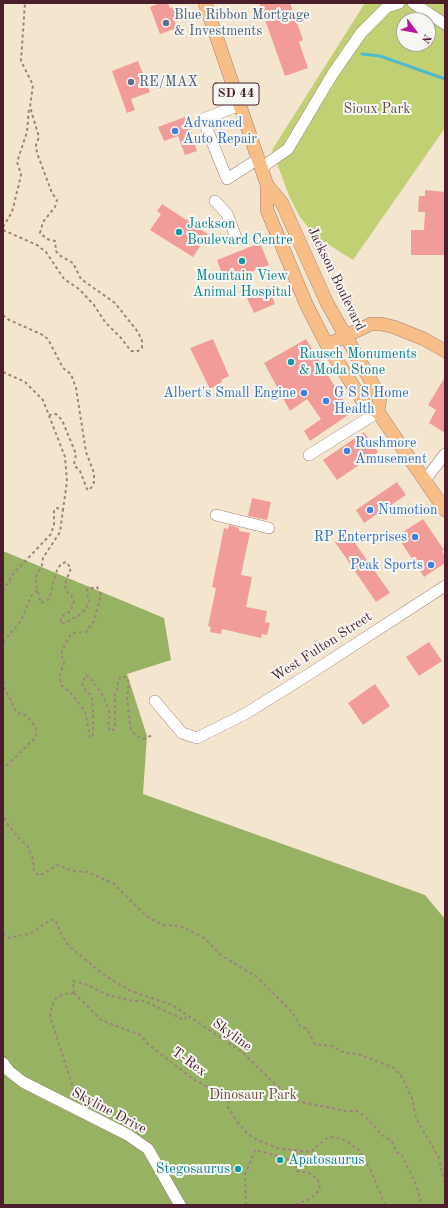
<!DOCTYPE html>
<style>
body{margin:0}
#map{position:relative;width:448px;height:1208px;overflow:hidden;background:#f4e5cf;font-family:"Old Standard TT",serif}
canvas{display:block}
.frame{position:absolute;inset:0;border:4px solid #4a1f2b;pointer-events:none}
.north{position:absolute;left:396px;top:12px;width:40px;height:40px;box-sizing:border-box;background:#f6f6f2;border:1px solid #b1a0a2;border-radius:50%;rotate:122deg;font-size:11px;font-weight:700;line-height:16px;text-align:center;color:#4a1f2b}
.north::after{content:'';display:block;margin:auto;width:14px;height:18px;background:#b5179e;clip-path:polygon(50% 0,100% 100%,50% 72%,0 100%)}
</style>
<div id="map">
<canvas width="448" height="1208"></canvas>
<div class="frame"></div>
<div class="north">N</div>
</div>
<script>
const ctx = document.querySelector('canvas').getContext('2d');
ctx.lineJoin = 'round';
function fillPath(path, color) { ctx.fillStyle = color; ctx.fill(path, 'evenodd'); }
const poly = rows => new Path2D(rows.map(r => 'M' + r).join(''));
function strokePath(path, color, width, dash) { ctx.strokeStyle = color; ctx.lineWidth = width; ctx.lineCap = dash ? 'butt' : 'round'; ctx.setLineDash(dash || []); ctx.stroke(path); }
function drawText(font, color, halo, rows, align = 'center') {
  ctx.font = font + ' "Old Standard TT",serif'; ctx.lineWidth = 4; ctx.setLineDash([]); ctx.textBaseline = 'middle'; ctx.strokeStyle = halo; ctx.fillStyle = color; for (const [text, x, y, turn = 0] of rows) {
    ctx.save(); ctx.translate(x, y); ctx.rotate((+turn || 0) * Math.PI / 180); ctx.textAlign = isNaN(turn) ? turn : align; if (halo) ctx.strokeText(text, 0, 0); ctx.fillText(text, 0, 0); ctx.restore();
  }
}
fillPath(poly([
 [365,3,445,3,445,128,353,260,315,236,300,217,290,198,272,150],
 [404,20,428,20,428,44,404,44]
]), '#c1d072');
fillPath(poly([
 [3,551,164,618,171,660,127,674,147,736,143,794,425,895,445,919,445,1205,3,1205]
]), '#98b264');
strokePath(poly([
 [362,54,380,56,445,79]
]), '#4fbbcb', 3);
fillPath(poly([
 [160,3,168,3,170,8,174,7,178,17,174,19,177,28,160,34,150,7],
 [259,3,290,3,303,40,299,42,308,68,285,76],
 [138,61,150,92,131,99,135,110,127,113,112,71],
 [185,117,197,151,185,155,178,136,164,141,158,127],
 [425,190,445,192,445,255,411,255,411,230,424,230,425,212,418,212,419,196,425,196],
 [162,204,208,234,193,257,150,230,161,214,157,211],
 [260,243,269,265,225,282,217,260],
 [268,286,275,304,254,313,246,296],
 [213,339,229,376,221,380,222,382,210,389,190,348],
 [306,339,351,413,310,441,304,431,321,419,307,399,290,411,264,363],
 [445,377,445,433,429,423,436,410,428,405],
 [364,432,378,452,337,480,323,460],
 [397,482,406,495,364,523,356,510],
 [252,498,271,502,267,520,248,516],
 [423,519,444,550,442,551,445,556,445,563,424,577,397,536],
 [229,525,239,528,239,531,250,533,241,575,252,577,246,607,267,611,265,622,270,623,267,635,262,634,261,638,222,629,221,634,210,632,211,627,208,626,216,588,212,587,224,528,228,529],
 [348,533,390,593,376,602,335,542],
 [429,642,442,661,419,676,406,657],
 [375,684,390,706,363,725,348,703]
]), '#f29c99');
const minor = poly([
 [413,3,445,24],
 [240,105,203,119,227,179,258,159],
 [261,168,288,149,332,75,361,33,387,7,399,3],
 [215,201,227,214,237,240],
 [309,455,378,412],
 [425,480,445,454],
 [216,515,269,528],
 [155,701,182,733,197,738,245,714,314,671,445,586],
 [3,1063,9,1071,23,1082,128,1135,148,1149,180,1205]
]);
const major = poly([
 [205,3,267,185,282,203,327,303,380,397,378,412],
 [267,185,267,210,307,306,327,345,366,406,378,412,445,510],
 [327,345,371,324,381,324,394,327,424,339,445,351]
]);
strokePath(minor, '#9f827d', 12);
strokePath(major, '#9f827d', 14);
strokePath(poly([
 [3,227,12,212,19,184,21,174,17,162,27,132,29,108],
 [3,230,37,245,46,252,64,279,79,289,94,305,105,322,121,338,131,351,138,351,142,348,142,341,138,332,115,303,81,279,73,263,59,255,56,251,55,241,47,239,40,233,43,222,55,207,57,200,52,193,37,153,36,145,39,137,30,107,33,85,21,61,25,3],
 [3,315,9,320,41,334,48,339,63,368,71,374,76,388,86,452,94,473,94,482,90,490,87,489,80,471,74,465,76,454,62,420,56,414,49,415],
 [3,372,25,382,43,400,65,457,67,481,63,510],
 [3,591,13,574,51,534,54,524,54,510,57,508,63,510,60,532,43,558,42,565,36,577,36,584,41,603,49,599,57,570,61,564,66,562,71,568,65,584,66,591,71,595,74,601,71,611,62,616,60,623,64,623,79,615,86,609,90,599,87,594,87,589,97,587,101,595,94,621,86,632,72,633,66,642,61,654,64,662,60,675,61,685,70,692,85,711,90,738,93,735,93,708,91,695,85,690,82,684,86,675,93,681,103,696,110,714,108,725,110,731,115,729,115,694,118,688,118,680,121,676,127,678,129,684,127,697,130,727,135,735,143,739,153,735],
 [3,642,21,621,31,596,38,590],
 [3,681,5,689,17,713,26,715,36,728,36,737,3,769],
 [3,812,6,822,16,835,28,847,33,859,34,871,39,876,58,865,72,871,88,872,114,884,146,916,163,925,180,926,203,937,222,956,257,977,292,1012,300,1026,307,1029,315,1044,331,1046,345,1053,358,1054,394,1068,402,1077,412,1098,416,1118,439,1158,445,1185],
 [3,934,7,938,30,934,50,920,55,920,62,936,70,947,104,975,131,991,172,1005,242,1052,283,1092,301,1102,346,1111,357,1111,368,1119,382,1135,392,1141,396,1152,401,1154,415,1182,421,1202,424,1205],
 [74,993,101,1020,140,1035,148,1044,193,1079,229,1098,228,1107,236,1120,246,1132,255,1139,277,1148,311,1152,325,1139,334,1137,345,1140,359,1150,371,1171,385,1205],
 [74,993,73,981,88,985,107,995,134,1001,145,1001,184,1020,187,1016],
 [74,993,64,994,56,998,52,1005,50,1016,76,1097],
 [246,1205,245,1175,255,1150,295,1161,297,1171,309,1173,318,1180,320,1189,315,1195,308,1200,293,1205]
]), '#9f827d', 2, [3, 3]);
strokePath(minor, '#fff', 11);
strokePath(major, '#f7be88', 13);
for (const [x, y, r, color] of [
 [166,23,4,"#5c6f8a"],
 [131,82,4,"#5c6f8a"],
 [175,131,4,"#3f7fe0"],
 [179,232,4,"#0f9aa8"],
 [242,261,4,"#0f9aa8"],
 [291,362,4,"#0f9aa8"],
 [304,393,4,"#3f7fe0"],
 [326,401,4,"#3f7fe0"],
 [347,451,4,"#3f7fe0"],
 [370,510,4,"#3f7fe0"],
 [415,537,4,"#3f7fe0"],
 [431,565,4,"#3f7fe0"],
 [280,1160,4,"#0f9aa8"],
 [238,1169,4,"#0f9aa8"]
]) { const dot = new Path2D(); dot.arc(x, y, r, 0, 2 * Math.PI); ctx.fillStyle = color; ctx.fill(dot); strokePath(dot, '#f6f6f2', 1.5); }
for (const [x, y, w] of [
 [236,94,46]
]) { const box = new Path2D(); box.roundRect(x - w / 2, y - 11, w, 22, 3); ctx.fillStyle = '#f6f6f2'; ctx.fill(box); strokePath(box, '#4a1f2b', 1); }
drawText('bold 13px', '#4a1f2b', null, [
 ["SD 44",236,94]
]);
drawText('14px', '#4e5e75', '#f6f6f2', [
 ["Blue Ribbon Mortgage",174,15],
 ["& Investments",174,31],
 ["RE/MAX",139,82]
], 'left');
drawText('14px', '#684b3d', '#f6f6f2', [
 ["Sioux Park",377,109],
 ["Dinosaur Park",253,1095]
]);
drawText('14px', '#366cbe', '#f6f6f2', [
 ["Advanced",183,123],
 ["Auto Repair",183,139],
 ["Albert's Small Engine",296,393,"right"],
 ["G S S Home",334,393],
 ["Health",334,409],
 ["Rushmore",355,443],
 ["Amusement",355,459],
 ["Numotion",378,510],
 ["RP Enterprises",407,537,"right"],
 ["Peak Sports",423,565,"right"]
], 'left');
drawText('14px', '#0d838f', '#f6f6f2', [
 ["Jackson",187,224],
 ["Boulevard Centre",187,240],
 ["Mountain View",242,276,"center"],
 ["Animal Hospital",242,292,"center"],
 ["Rausch Monuments",299,354],
 ["& Moda Stone",299,370],
 ["Apatosaurus",288,1160],
 ["Stegosaurus",230,1169,"right"]
], 'left');
drawText('14px', '#4a1f2b', '#f6f6f2', [
 ["Jackson Boulevard",336,279,64],
 ["West Fulton Street",322,647,-33],
 ["Skyline",232,1035,36],
 ["T-Rex",189,1062,36],
 ["Skyline Drive",109,1111,28]
]);
</script>
